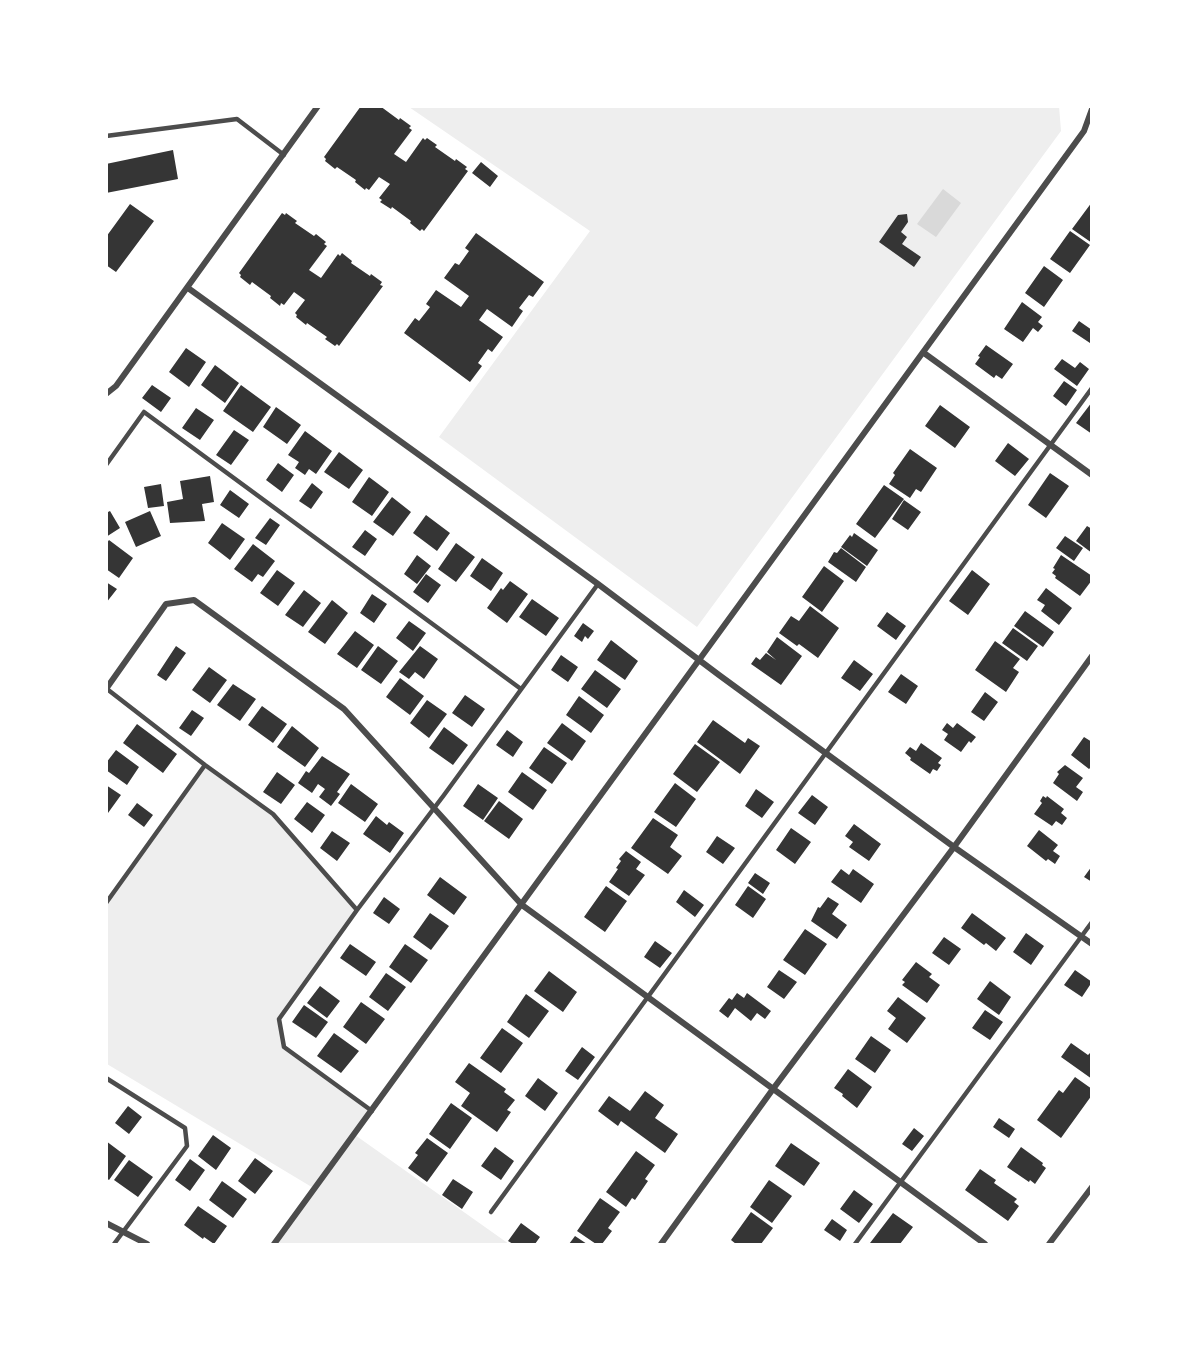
<!DOCTYPE html>
<style>
body{margin:0}
#map{position:relative;width:1198px;height:1351px;overflow:hidden;background:#fff;font-family:"Source Sans 3",sans-serif}
canvas{display:block}
.frame{position:absolute;inset:0;border:108px solid #fff;pointer-events:none}
</style>
<div id="map">
<canvas width="1198" height="1351"></canvas>
<div class="frame"></div>
</div>
<script>
const ctx = document.querySelector('canvas').getContext('2d');
ctx.lineJoin = 'round';
function fillPath(path, color) { ctx.fillStyle = color; ctx.fill(path, 'evenodd'); }
const poly = rows => new Path2D(rows.map(r => 'M' + r).join(''));
function strokePath(path, color, width, dash) { ctx.strokeStyle = color; ctx.lineWidth = width; ctx.lineCap = dash ? 'butt' : 'round'; ctx.setLineDash(dash || []); ctx.stroke(path); }
fillPath(poly([
 [1059,106,1061,131,697,627,439,437,590,231,409,107],
 [205,765,273,814,357,910,279,1019,284,1047,372,1111,355,1135,509,1244,275,1244,315,1189,107,1064,107,903]
]), '#eee');
fillPath(poly([
 [943,189,961,203,936,237,917,224]
]), '#d9d9d9');
fillPath(poly([
 [361,106,380,106,399,120,400,118,411,126,409,128,412,130,394,154,406,162,423,138,425,140,427,138,437,145,435,147,455,161,456,159,467,167,465,169,468,171,424,231,422,229,420,231,410,223,411,221,392,207,391,209,380,202,382,200,379,198,390,184,379,177,369,190,366,188,365,190,355,182,356,180,337,167,335,169,325,161,326,159,324,157],
 [173,150,178,179,106,193,106,164],
 [481,162,498,176,490,187,472,173],
 [1092,202,1092,243,1072,229],
 [130,204,154,221,116,272,106,265,106,237],
 [282,213,285,215,286,213,297,221,295,223,314,236,316,234,326,242,324,244,327,246,309,270,321,278,338,254,340,256,342,253,352,261,351,263,370,276,371,274,382,282,380,285,383,286,339,346,337,344,335,346,325,339,327,337,307,323,306,325,296,317,297,315,295,313,305,300,294,292,284,305,281,303,280,306,270,298,271,296,252,282,250,285,240,277,241,275,239,273],
 [907,214,908,222,901,232,907,237,902,244,921,257,914,267,879,242,898,215],
 [1070,231,1090,245,1070,273,1050,259],
 [476,233,544,282,533,297,529,295,519,308,523,311,512,327,487,309,479,320,503,337,492,352,488,349,478,363,482,366,470,382,404,333,415,318,419,321,430,307,426,304,436,290,461,307,469,296,444,278,455,263,459,265,469,251,465,248],
 [1044,266,1063,280,1044,307,1025,293],
 [1022,302,1042,317,1038,322,1043,326,1038,332,1033,328,1023,342,1004,329],
 [1079,321,1092,330,1090,343,1072,331],
 [986,345,1013,364,1002,379,996,375,994,378,975,364,980,357,978,356],
 [186,348,206,362,189,387,169,372],
 [1062,359,1075,368,1080,362,1089,369,1077,386,1054,369],
 [215,365,239,383,225,403,201,385],
 [1064,381,1077,390,1066,406,1053,396],
 [152,385,171,398,161,412,142,398],
 [241,385,271,407,253,432,223,411],
 [1092,402,1092,434,1076,423],
 [940,405,970,427,955,448,925,426],
 [276,407,301,425,287,444,263,427],
 [196,408,214,420,200,440,182,428],
 [234,430,249,440,231,465,216,455],
 [305,431,332,451,316,474,309,469,305,475,295,468,299,462,288,455],
 [1008,443,1029,459,1015,476,995,461],
 [910,449,937,468,921,492,916,489,910,498,889,484,895,475,893,473],
 [339,452,363,470,349,489,324,472],
 [278,463,294,475,282,492,266,480],
 [1050,473,1069,486,1046,518,1028,505],
 [210,476,214,502,202,504,205,521,170,523,167,502,183,499,180,481],
 [369,477,389,492,372,516,352,502],
 [312,483,323,492,311,509,299,501],
 [161,484,164,506,148,508,144,487],
 [884,485,904,499,875,538,856,524],
 [230,490,249,504,239,518,220,505],
 [392,497,411,512,393,536,373,522],
 [904,500,921,512,908,530,892,519],
 [110,511,120,528,106,537,106,513],
 [150,511,161,536,136,547,125,522],
 [426,515,450,533,437,551,413,533],
 [270,518,280,525,266,545,255,538],
 [222,523,245,539,230,560,208,543],
 [1087,526,1092,529,1092,553,1076,541],
 [365,530,377,539,365,556,352,547],
 [854,533,878,550,867,566,841,547,850,535,852,537],
 [1065,536,1083,548,1074,561,1056,548],
 [109,540,133,558,119,578,106,569,106,544],
 [456,543,475,557,456,582,438,569],
 [253,544,275,561,263,577,258,574,252,582,234,569],
 [841,548,866,567,856,582,828,562,834,552,837,553],
 [417,555,431,566,417,584,404,574],
 [1061,555,1092,576,1092,580,1080,596,1055,578,1056,576,1052,573,1055,569,1053,568],
 [482,558,503,573,491,591,470,576],
 [824,566,844,581,822,612,802,597],
 [277,570,295,583,278,606,260,593],
 [972,570,990,584,968,615,949,601],
 [426,574,441,585,428,603,413,592],
 [510,581,528,594,507,623,487,608,501,588,503,590],
 [106,582,117,589,106,603],
 [1046,588,1072,608,1059,625,1041,611,1045,605,1037,600],
 [304,590,321,603,303,627,285,615],
 [372,594,387,604,374,623,360,613],
 [532,599,559,618,546,636,519,617],
 [332,600,348,613,325,644,308,632],
 [810,606,839,628,818,658,799,644,797,646,779,633,791,616,799,621],
 [1025,611,1054,632,1043,647,1014,626],
 [887,612,906,626,896,640,877,626],
 [409,621,426,633,413,651,396,638],
 [583,623,594,631,588,639,585,636,582,642,574,636],
 [1013,628,1038,646,1027,661,1002,643],
 [355,631,374,645,357,668,337,654],
 [777,637,802,656,781,685,751,664,756,657,760,660,766,653,776,660,767,652],
 [611,640,638,661,625,680,597,660],
 [995,641,1020,659,1013,668,1019,672,1006,692,975,670],
 [176,646,186,653,166,681,157,675],
 [378,646,398,661,381,684,361,670],
 [420,646,438,659,424,679,415,672,409,679,399,672],
 [561,655,578,667,568,682,551,670],
 [854,660,873,674,860,691,841,678],
 [209,667,227,680,210,703,192,690],
 [595,670,621,689,607,708,581,689],
 [901,674,918,686,906,704,888,692],
 [400,678,424,696,410,715,386,697],
 [233,684,256,699,240,721,217,705],
 [985,692,998,702,984,721,971,712],
 [465,695,485,709,472,727,452,713],
 [579,696,604,715,591,733,566,715],
 [427,700,447,714,429,738,410,723],
 [262,706,287,724,273,743,248,725],
 [192,710,204,718,191,736,179,728],
 [713,720,745,743,748,738,760,746,740,774,697,742],
 [562,723,586,741,572,761,547,743],
 [947,723,953,728,957,723,976,737,971,743,969,741,961,752,944,740,948,734,942,730],
 [137,724,177,754,163,773,123,743],
 [292,726,319,748,305,767,277,747],
 [444,727,468,745,453,765,429,748],
 [507,730,523,742,513,757,496,745],
 [1084,737,1092,742,1092,766,1089,769,1071,755],
 [921,743,942,758,938,763,941,765,937,771,933,769,930,774,910,760,911,758,905,753,910,747,916,751],
 [695,744,720,762,697,792,673,774],
 [544,747,567,763,552,784,529,768],
 [116,750,139,767,127,785,106,770,106,763],
 [322,756,350,774,337,792,340,794,331,806,319,797,325,789,318,784,312,793,298,783,306,771,309,773],
 [1065,765,1083,778,1076,787,1083,792,1077,801,1053,783,1059,774,1057,772],
 [277,772,295,785,281,804,263,792],
 [522,772,547,790,533,810,508,792],
 [675,783,696,799,676,827,654,812],
 [351,784,378,804,365,822,338,803],
 [478,784,498,798,483,820,463,806],
 [106,785,121,795,108,813,106,812],
 [756,789,774,802,762,818,745,806],
 [812,795,828,807,815,825,798,813],
 [1043,796,1046,798,1047,796,1064,809,1061,813,1067,818,1062,825,1056,821,1052,826,1034,814,1042,803,1040,801],
 [499,801,523,819,509,839,484,821],
 [307,802,325,815,312,833,294,819],
 [137,803,153,815,144,827,128,815],
 [376,816,387,825,389,822,404,833,390,853,363,834],
 [653,818,678,835,670,847,682,856,668,874,631,848],
 [854,824,881,844,869,861,849,847,853,842,845,836],
 [791,828,811,842,795,864,776,850],
 [1039,830,1058,845,1053,851,1060,856,1055,864,1048,859,1046,861,1027,846],
 [332,831,350,843,337,861,320,848],
 [717,836,735,848,723,864,706,852],
 [626,851,641,862,636,869,645,875,629,896,609,882,618,869,616,868,621,861,619,859],
 [1092,866,1092,882,1084,877],
 [841,869,849,875,853,869,874,884,861,903,831,882],
 [755,873,770,883,763,894,748,883],
 [440,877,467,897,454,915,427,895],
 [606,886,627,901,605,932,584,917],
 [748,886,766,899,753,918,735,905],
 [684,890,704,905,695,917,676,902],
 [384,897,400,909,389,924,373,913],
 [828,897,839,904,832,914,847,925,837,939,811,921,818,907,820,908],
 [430,913,449,926,431,950,413,937],
 [972,913,1006,938,996,951,986,943,984,945,961,928],
 [805,929,827,944,805,975,783,960],
 [1026,933,1044,946,1031,965,1013,952],
 [944,937,961,949,949,965,932,953],
 [655,941,672,953,660,968,644,957],
 [350,944,376,962,366,976,340,958],
 [405,944,428,960,411,983,389,967],
 [916,962,932,974,929,977,940,985,927,1003,902,985,905,982,902,980],
 [779,970,797,982,784,999,767,987],
 [1075,970,1092,982,1082,997,1064,985],
 [549,971,577,992,563,1012,534,991],
 [386,973,406,987,388,1011,369,997],
 [990,981,1011,997,999,1015,977,999],
 [320,986,340,1001,327,1018,307,1003],
 [737,993,744,998,747,993,771,1011,765,1019,757,1013,751,1021,735,1008,728,1018,719,1011,729,998,732,1000],
 [526,994,549,1011,529,1038,507,1022],
 [898,997,926,1018,907,1043,888,1029,896,1018,887,1011],
 [361,1002,385,1019,366,1044,343,1027],
 [304,1005,328,1022,316,1038,292,1022],
 [985,1010,1003,1022,990,1040,972,1028],
 [502,1028,523,1043,501,1073,480,1058],
 [334,1033,359,1051,341,1073,317,1056],
 [871,1036,891,1050,875,1073,855,1059],
 [1071,1043,1088,1055,1092,1051,1092,1079,1061,1057],
 [582,1047,595,1057,578,1080,565,1071],
 [469,1063,506,1089,504,1092,515,1100,507,1110,511,1112,497,1132,461,1106,470,1093,455,1082],
 [848,1069,872,1087,857,1108,842,1096,843,1094,834,1088],
 [1075,1077,1092,1089,1092,1095,1061,1138,1037,1120,1059,1090,1063,1093],
 [538,1078,558,1093,545,1111,525,1096],
 [645,1091,664,1105,655,1118,678,1134,665,1153,621,1121,618,1126,598,1111,609,1096,630,1111],
 [451,1103,472,1118,450,1149,429,1134],
 [128,1106,142,1117,129,1134,115,1123],
 [999,1118,1015,1129,1009,1138,993,1127],
 [914,1128,924,1136,912,1151,902,1144],
 [213,1135,231,1148,216,1170,198,1156],
 [427,1138,448,1153,427,1182,408,1168,418,1155,415,1153],
 [106,1141,126,1156,109,1180,106,1178],
 [791,1143,820,1163,804,1186,775,1166],
 [495,1147,514,1161,501,1180,481,1166],
 [1021,1147,1043,1163,1042,1165,1046,1168,1035,1184,1030,1180,1029,1182,1007,1167],
 [636,1151,655,1165,645,1179,648,1181,635,1200,632,1198,626,1207,606,1192],
 [255,1158,273,1171,255,1194,238,1181],
 [190,1159,205,1170,190,1191,175,1180],
 [129,1160,153,1177,138,1197,114,1180],
 [980,1169,996,1180,994,1183,1017,1199,1014,1202,1019,1206,1008,1221,965,1190],
 [453,1179,473,1192,462,1209,442,1195],
 [769,1180,792,1196,772,1223,750,1207],
 [222,1181,247,1199,233,1218,209,1200],
 [854,1190,873,1204,859,1223,840,1209],
 [600,1198,620,1212,608,1228,612,1231,602,1244,596,1244,577,1231],
 [198,1206,227,1226,214,1244,204,1237,203,1239,184,1225],
 [751,1212,773,1228,761,1244,736,1244,731,1240],
 [893,1213,913,1227,900,1244,872,1244,870,1243],
 [832,1219,847,1230,840,1241,824,1230],
 [521,1223,540,1237,535,1244,513,1244,508,1241],
 [575,1236,587,1244,569,1244]
]), '#353535');
strokePath(poly([
 [106,136,237,119,284,155],
 [106,465,144,412,521,689],
 [107,689,205,765,273,814,357,910],
 [106,903,205,765],
 [106,1078,185,1128,187,1146,114,1244],
 [372,1111,284,1047,279,1019,357,910,444,795,598,584],
 [491,1212,1092,388],
 [855,1244,1092,922]
]), '#4c4c4c', 4.5);
strokePath(poly([
 [188,288,598,584,719,675,954,847,1092,944],
 [924,353,1092,475],
 [106,394,116,386,318,106],
 [106,689,166,604,194,600,344,709,522,905,985,1244],
 [106,1223,147,1244],
 [274,1244,1084,131,1092,109],
 [661,1244,773,1089,954,847,1092,656],
 [1049,1244,1092,1187]
]), '#4c4c4c', 6);
</script>
